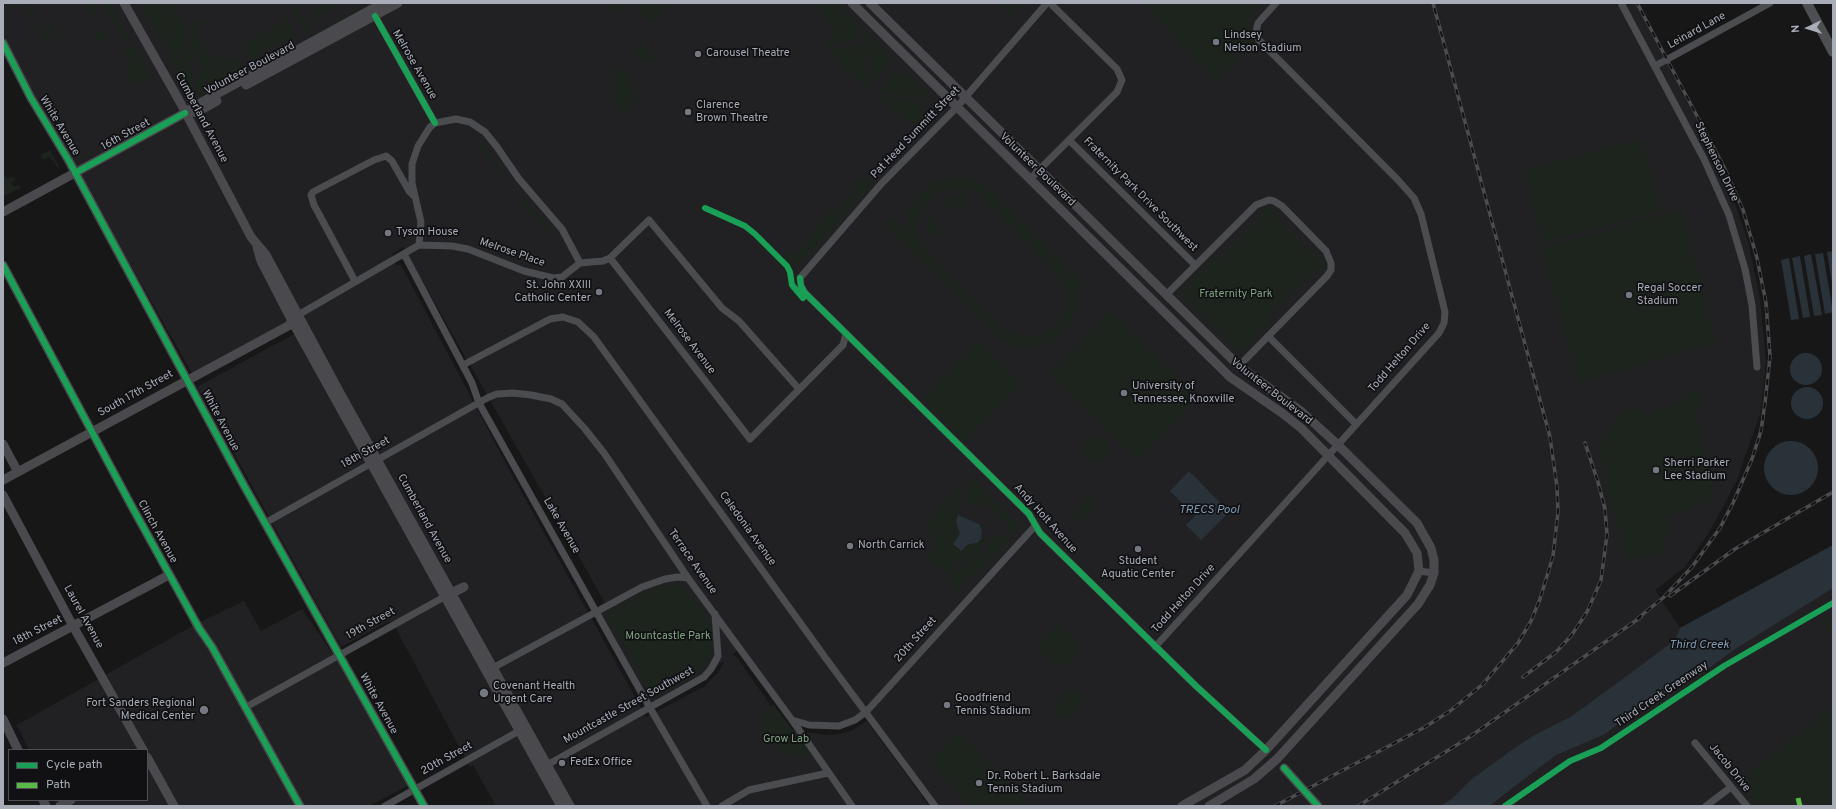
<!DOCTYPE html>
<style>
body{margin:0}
#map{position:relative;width:1836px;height:809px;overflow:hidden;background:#171717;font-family:Overpass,sans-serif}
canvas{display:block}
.frame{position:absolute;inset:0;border:4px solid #a8adb8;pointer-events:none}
.legend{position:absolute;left:8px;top:749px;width:140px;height:52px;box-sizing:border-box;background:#111113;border:1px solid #4d4f55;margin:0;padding:5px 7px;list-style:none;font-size:12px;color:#a8adb8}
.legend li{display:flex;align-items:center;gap:8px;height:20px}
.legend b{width:20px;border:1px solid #4d4f55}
.north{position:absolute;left:1788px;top:8px;width:40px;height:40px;-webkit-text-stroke:3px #111113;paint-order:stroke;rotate:266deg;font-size:11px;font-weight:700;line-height:16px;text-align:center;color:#a8adb8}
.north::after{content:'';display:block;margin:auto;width:14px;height:18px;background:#a8adb8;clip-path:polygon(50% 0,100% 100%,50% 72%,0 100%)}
</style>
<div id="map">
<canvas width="1836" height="809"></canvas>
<div class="frame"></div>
<ul class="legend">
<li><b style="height:5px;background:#1a9f57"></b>Cycle path</li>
<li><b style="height:5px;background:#58b947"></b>Path</li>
</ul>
<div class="north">N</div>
</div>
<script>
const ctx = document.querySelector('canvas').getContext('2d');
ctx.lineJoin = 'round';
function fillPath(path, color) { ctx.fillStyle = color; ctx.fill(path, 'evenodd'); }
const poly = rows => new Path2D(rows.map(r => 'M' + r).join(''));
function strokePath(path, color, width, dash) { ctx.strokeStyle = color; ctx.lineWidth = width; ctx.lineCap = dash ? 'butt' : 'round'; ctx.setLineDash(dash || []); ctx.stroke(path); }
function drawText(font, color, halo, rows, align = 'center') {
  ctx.font = font + ' Overpass,sans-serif'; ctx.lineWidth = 3.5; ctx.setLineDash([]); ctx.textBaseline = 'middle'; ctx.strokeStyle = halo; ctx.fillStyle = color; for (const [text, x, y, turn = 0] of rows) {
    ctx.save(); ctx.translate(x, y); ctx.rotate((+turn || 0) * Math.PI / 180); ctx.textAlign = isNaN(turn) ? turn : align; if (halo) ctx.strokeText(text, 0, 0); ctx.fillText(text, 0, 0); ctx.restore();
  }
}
fillPath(poly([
 [3,3,1635,3,1713,151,1732,195,1748,241,1760,298,1766,362,1761,411,1737,480,1710,531,1685,567,1655,590,1680,628,1833,545,1833,806,935,806,866,712,839,726,792,720,740,648,732,655,736,656,788,730,826,735,839,734,851,731,867,721,929,806,496,806,473,765,470,767,394,625,389,621,341,647,197,387,294,334,289,325,193,375,3,40],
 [403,247,604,601,596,612,650,708,704,677,724,661,720,670,705,686,646,717,512,475,401,265,396,265,394,261,392,254],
 [244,601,261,631,302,609,341,666,409,785,369,806,57,806,54,800,147,800,147,750,29,750,17,725,194,625]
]), '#212123');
fillPath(poly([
 [25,3,29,3,37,17,33,19],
 [86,3,95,3,96,9,95,14,89,10],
 [100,3,111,3,129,37,128,39,114,26],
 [143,3,159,3,162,7,164,14,163,40,160,40,143,9],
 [162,3,174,3,175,7,167,12],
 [290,3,295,3,309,30,305,32],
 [321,3,341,3,311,21,311,14,319,7],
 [368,3,375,3,309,39,308,36],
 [611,3,617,3,622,8,615,16,606,8],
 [637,3,673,3,654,21,650,21,636,7,639,5],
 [811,3,837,3,856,22,859,39,827,47,824,43,833,34,832,31,835,27],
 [998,3,1024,3,1011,16],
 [1143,3,1261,3,1250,20,1253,45,1218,81,1176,39],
 [174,11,178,11,179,13,186,31,192,56,192,61,190,62,185,61,176,54,165,35,165,17],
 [202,18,205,23,195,29,200,39,199,40,211,59,225,51,226,53,229,51,230,53,209,67,200,66,195,60,190,33,192,25],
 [288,19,297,36,285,42,275,44,263,50,250,63,245,52,248,50,243,43],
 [50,24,52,27,55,27,62,39,68,36,69,38,63,44,53,33,48,25],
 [42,25,50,41,47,43,38,27],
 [861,27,893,58,872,87],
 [102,29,107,37,94,45,94,40,97,37,95,35],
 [128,42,137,51,151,76,133,85,129,79,125,53],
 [163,42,165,42,173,54,188,65,193,71,192,87,189,89,186,84,184,85,162,44],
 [642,43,659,60,657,64,649,61,643,63,635,55,634,52],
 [861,44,869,88,867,89,827,51],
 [231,55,233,58,236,57,242,68,200,91,196,91,196,71,200,68,213,68],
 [618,67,635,82,629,89,630,90,632,88,641,97,627,111,622,111,610,99,612,91,610,77],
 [896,69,904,75,907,72,933,98,878,93],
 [246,70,248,72,197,100,196,97],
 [878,97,924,101,922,108,923,112,930,118,919,130],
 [165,112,168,112,107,146,104,144],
 [1642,138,1661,211,1542,243,1523,170],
 [482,143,485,144,494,161,511,186,511,189,480,146],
 [100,147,98,150,78,161,77,159],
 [50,150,59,167,58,168,50,157,43,160,41,155],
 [3,172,7,179,13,177,15,180,11,182,14,187,20,185,20,188,3,197],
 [953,177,974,180,986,187,1085,286,1077,293,1076,309,1072,321,1063,334,1055,340,1045,345,1027,348,1013,346,999,339,885,226,893,218,906,231,909,210,919,194,933,183],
 [960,188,975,193,983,199,1061,279,1066,292,1065,307,1060,320,1045,333,1034,336,1023,337,1013,334,1005,329,923,246,919,238,917,228,922,208,930,198,938,192,949,189],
 [869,179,874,183,805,260,790,269,785,262,785,255,787,251,792,256,804,243,803,241,832,209,834,211,857,186,854,181],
 [965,194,967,200,965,212,942,204,942,201],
 [518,198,522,199,554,230,552,234,522,204,519,206,517,203],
 [1267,205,1272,205,1277,209,1274,215,1318,258,1323,255,1326,258,1327,267,1324,272,1318,269,1269,316,1273,320,1253,341,1243,350,1238,351,1184,298,1181,292,1183,288,1214,257,1218,260,1262,215,1259,209],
 [1682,209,1716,342,1578,383,1540,248],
 [932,211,934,211,942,234,934,236,925,234],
 [1110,311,1198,399,1137,461,1049,374],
 [979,342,1021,384,964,442,922,399],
 [1700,390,1704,405,1695,409,1715,490,1710,502,1668,517,1672,536,1662,540,1666,552,1626,562,1610,498,1607,497,1600,449,1605,431,1616,421,1617,416,1626,410,1636,406,1643,415,1683,401,1682,394],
 '1084 449a13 13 0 1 1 26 0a13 13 0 1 1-26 0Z',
 [968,479,977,480,991,497,990,507,964,501],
 [958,487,961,490,956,521,960,534,953,544,961,551,966,545,977,543,983,536,987,536,986,540,980,553,956,564,946,575,931,562,930,566,928,566,924,561,938,544,931,537,928,524,934,510],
 [1089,496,1099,505,1082,523,1072,514],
 [994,499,1010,517,1022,526,1014,535,1009,531,1008,526,993,510],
 [991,536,1008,537,1011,540,958,590,950,581,952,572,954,573,962,566,962,564,983,555,989,545],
 [677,584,687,589,712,624,713,649,707,664,698,673,663,695,653,698,605,614,648,591,665,586],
 [1833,616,1833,636,1822,621],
 [1058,623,1075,638,1078,644,1079,650,1076,658,1067,665,1058,665,1052,663,1036,647],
 [1074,689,1080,691,1083,695,1083,700,1079,709,1068,718,1058,718,1055,712,1057,701,1063,694],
 [773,704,810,753,801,757,788,755,778,748,767,731,763,716],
 [1833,706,1833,806,1757,806,1738,781],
 [960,732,1031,806,970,806,928,761]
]), '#1d241e');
fillPath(poly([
 [1833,251,1833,289,1827,252],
 [1823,253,1833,312,1825,314,1815,254],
 [1811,254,1822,315,1814,316,1804,256],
 [1800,256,1810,317,1803,318,1792,258],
 [1789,258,1799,319,1791,320,1781,260],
 '1790 369a16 16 0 1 1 32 0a16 16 0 1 1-32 0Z',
 '1791 403a16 16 0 1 1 32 0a16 16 0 1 1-32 0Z',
 '1764 468a27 27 0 1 1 54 0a27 27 0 1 1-54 0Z',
 [1189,471,1229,512,1201,540,1186,525,1195,516,1170,491],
 [958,515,979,524,982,531,981,539,977,543,968,544,961,551,953,544,960,534,956,521],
 [1833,545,1833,588,1732,651,1701,674,1641,706,1605,734,1556,755,1503,795,1490,806,1441,806,1453,798,1472,779,1516,747,1533,736,1572,716,1624,678,1675,640,1680,628]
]), '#2a3239');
strokePath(poly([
 [1047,3,956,108,882,183,800,278,801,286,805,293,1029,514,1040,533,1196,686,1266,750],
 [1621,3,1704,159,1729,215,1745,269,1752,305,1757,367],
 [375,16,435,123],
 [1655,66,1770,3],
 [1070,141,1195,265],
 [1030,179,1117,92,1122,80,1117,69,1050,3],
 [419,245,421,222,412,183,412,164,418,146,430,127,435,123,456,119,470,122,485,132,497,147,519,179,562,229,580,263],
 [404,254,472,383,479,403,650,708,707,806],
 [610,258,750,439,843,345,846,334],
 [355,281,314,205,311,195,313,192,374,160,386,156,392,161,409,191,415,197],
 [1166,295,1256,205,1269,200,1274,201,1282,206,1326,251,1331,263,1331,270,1327,276,1239,366],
 [298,315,419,245,452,246,468,249,524,271,553,278,562,277,580,263,603,261,610,258,649,220,722,308,739,321,799,389],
 [1268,336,1356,424],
 [463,365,550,319,563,317,578,322,594,337,827,660,935,806],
 [265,523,489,397,497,394,513,393,531,395,551,399,562,404,585,429,604,453,688,578,792,720,852,806],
 [1419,571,1434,573],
 [1155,647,1439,333,1444,323,1445,312,1421,214,1414,198,1398,180,1259,40,1256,32,1258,23,1276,3],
 [489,670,642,587,665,579,678,577,688,578],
 [246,707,444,597],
 [792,720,809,725,839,726,855,720,866,712,1035,526],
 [1695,743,1747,806],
 [547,765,704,677,711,669,718,656,715,614],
 [385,806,519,731],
 [722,806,749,790,828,773],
 [1706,806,1731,787]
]), '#4b4c50', 7);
strokePath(poly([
 [124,3,180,102,251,237,266,255,340,393,570,806],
 [852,3,1230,377,1282,413,1301,428,1405,533,1417,553,1419,571,1407,595,1266,750,1245,770,1182,806],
 [870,3,1239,366,1302,412,1338,445,1417,523,1431,548,1434,560,1434,573,1430,585,1418,604,1277,759,1254,779,1209,806],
 [3,43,31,98,69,161,242,482,424,806],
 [246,85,398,3],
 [185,113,197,112,217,101],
 [3,212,185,113,193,107,383,3],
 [257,247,261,261,292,321,561,806],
 [3,265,131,505,199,628,212,647,300,806],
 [3,444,18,472],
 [3,480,288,326,296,317],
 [3,495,73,626,143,750],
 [447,596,464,587,457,590],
 [3,663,169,575],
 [3,719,18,750],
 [147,757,174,806],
 [43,800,46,806],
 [60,806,71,800]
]), '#4a4a4e', 9);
strokePath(poly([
 [1807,3,1833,52]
]), '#4d4f52', 10);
const rail = poly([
 [1670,596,1735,549,1833,492],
 [1637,619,1664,597,1692,567,1720,528,1733,503,1752,459,1761,431,1765,403,1770,356,1766,303,1757,258,1743,210,1724,167,1637,3],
 [1523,677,1556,652,1571,636,1587,612,1601,580,1607,535,1605,509,1598,482,1585,443],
 [1275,806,1425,727,1450,711,1483,684,1518,643,1531,621,1540,599,1553,556,1558,512,1557,487,1550,437,1433,3],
 [1358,806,1468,738,1641,617]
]);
strokePath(rail, '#4b4c4f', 3.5);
strokePath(rail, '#111113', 2, [6]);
strokePath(poly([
 [1284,768,1318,806]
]), '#4a4a4e', 9);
strokePath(poly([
 [1798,798,1800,806]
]), '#58b947', 5, [10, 5]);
strokePath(poly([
 [375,16,435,123],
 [3,43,31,98,69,161,242,482,424,806],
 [75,173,185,113],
 [705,208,745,226,755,234,787,266,790,272,792,285,803,298],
 [3,265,131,505,199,628,212,647,300,806],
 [800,278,801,286,805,293,1029,514,1040,533,1196,686,1266,750],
 [1284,768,1318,806],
 [1505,806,1570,761,1601,748,1724,666,1833,603]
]), '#1a9f57', 6);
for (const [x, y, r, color] of [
 [1216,42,4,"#757880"],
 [698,54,4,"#757880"],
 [688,112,4,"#757880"],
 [388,233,4,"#757880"],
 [599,292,4,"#757880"],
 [1629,295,4,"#757880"],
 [1124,393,4,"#757880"],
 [1656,470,4,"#757880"],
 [850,546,4,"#757880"],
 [1138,549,4,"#757880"],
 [484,693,5,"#757880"],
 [947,705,4,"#757880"],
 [204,710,5,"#757880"],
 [562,763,4,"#757880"],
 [979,783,4,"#757880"]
]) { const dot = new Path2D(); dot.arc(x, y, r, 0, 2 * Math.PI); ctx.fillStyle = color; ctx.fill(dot); strokePath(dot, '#111113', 1.5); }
drawText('11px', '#a8adb8', '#111113', [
 ["Leinard Lane",1697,31,-29],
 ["Melrose Avenue",414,65,60],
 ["Volunteer Boulevard",250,69,-28],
 ["Cumberland Avenue",201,118,62],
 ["White Avenue",59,126,59],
 ["Pat Head Summitt Street",916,133,-46],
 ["16th Street",126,135,-29],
 ["Stephenson Drive",1716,162,64],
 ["Volunteer Boulevard",1037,170,44],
 ["Fraternity Park Drive Southwest",1140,195,45],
 ["Melrose Place",512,253,19],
 ["Melrose Avenue",689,342,53],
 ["Todd Helton Drive",1400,358,-49],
 ["Volunteer Boulevard",1271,392,38],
 ["South 17th Street",136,394,-29],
 ["White Avenue",220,421,62],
 ["18th Street",366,453,-29],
 ["Cumberland Avenue",424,519,61],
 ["Andy Holt Avenue",1045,519,48],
 ["Lake Avenue",561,526,60],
 ["Caledonia Avenue",747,529,54],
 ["Clinch Avenue",157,532,61],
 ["Terrace Avenue",692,562,55],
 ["Todd Helton Drive",1184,599,-48],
 ["Laurel Avenue",83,617,61],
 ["19th Street",371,624,-29],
 ["18th Street",38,631,-27],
 ["20th Street",916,640,-48],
 ["Third Creek Greenway",1662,695,-34],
 ["White Avenue",378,704,61],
 ["Mountcastle Street Southwest",629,706,-29],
 ["20th Street",447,759,-29],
 ["Jacob Drive",1729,768,51]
]);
drawText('11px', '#a8adb8', '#111113', [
 ["Lindsey",1224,36],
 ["Nelson Stadium",1224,49],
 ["Carousel Theatre",706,54],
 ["Clarence",696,106],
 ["Brown Theatre",696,119],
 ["Tyson House",396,233],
 ["St. John XXIII",591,286,"right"],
 ["Catholic Center",591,299,"right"],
 ["Regal Soccer",1637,289],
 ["Stadium",1637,302],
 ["University of",1132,387],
 ["Tennessee, Knoxville",1132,400],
 ["Sherri Parker",1664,464],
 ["Lee Stadium",1664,477],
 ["North Carrick",858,546],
 ["Student",1138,562,"center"],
 ["Aquatic Center",1138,575,"center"],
 ["Covenant Health",493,687],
 ["Urgent Care",493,700],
 ["Goodfriend",955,699],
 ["Tennis Stadium",955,712],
 ["Fort Sanders Regional",195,704,"right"],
 ["Medical Center",195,717,"right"],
 ["FedEx Office",570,763],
 ["Dr. Robert L. Barksdale",987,777],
 ["Tennis Stadium",987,790]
], 'left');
drawText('11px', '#7fa381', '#111113', [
 ["Fraternity Park",1236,295],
 ["Mountcastle Park",668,637],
 ["Grow Lab",786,740]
]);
drawText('italic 12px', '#7f9bb3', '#111113', [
 ["TRECS Pool",1209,511],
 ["Third Creek",1699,646]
]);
</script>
